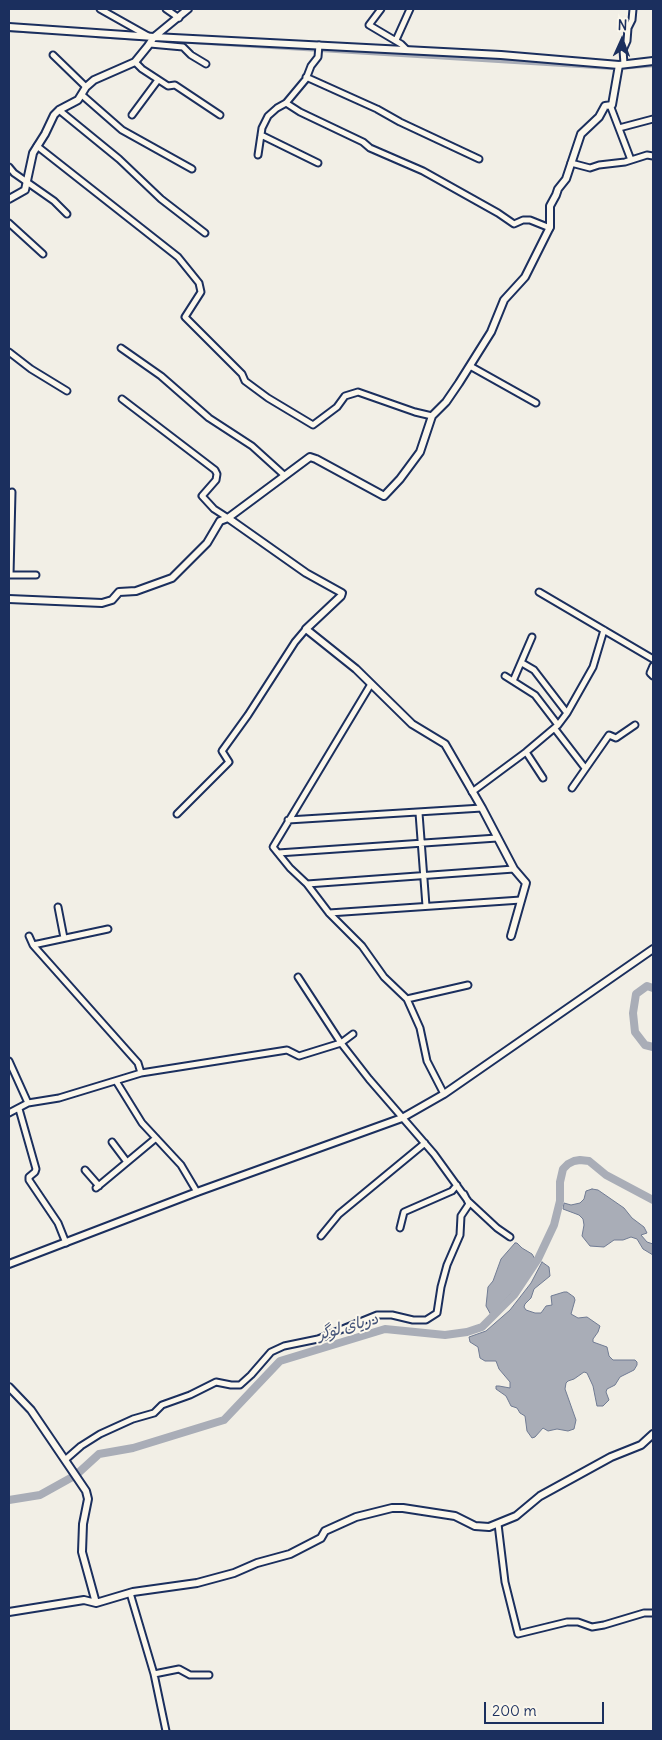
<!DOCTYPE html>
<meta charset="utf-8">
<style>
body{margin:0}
#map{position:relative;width:662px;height:1740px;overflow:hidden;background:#f2efe6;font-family:Delius,sans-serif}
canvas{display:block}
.frame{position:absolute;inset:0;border:10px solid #1b2f5e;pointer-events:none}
.north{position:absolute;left:597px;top:15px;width:50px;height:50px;-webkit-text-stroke:4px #fbf7ec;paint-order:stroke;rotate:2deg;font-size:14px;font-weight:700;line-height:20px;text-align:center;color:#1b2f5e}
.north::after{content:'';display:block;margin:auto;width:18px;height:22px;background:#1b2f5e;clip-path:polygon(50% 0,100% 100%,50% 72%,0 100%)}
.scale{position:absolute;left:484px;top:1702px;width:120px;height:22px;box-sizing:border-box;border:2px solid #1b2f5e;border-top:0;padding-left:6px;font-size:15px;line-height:18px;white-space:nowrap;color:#1b2f5e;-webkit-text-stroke:4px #fbf7ec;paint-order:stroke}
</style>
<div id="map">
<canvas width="662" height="1740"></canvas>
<div class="frame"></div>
<div class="north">N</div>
<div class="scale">200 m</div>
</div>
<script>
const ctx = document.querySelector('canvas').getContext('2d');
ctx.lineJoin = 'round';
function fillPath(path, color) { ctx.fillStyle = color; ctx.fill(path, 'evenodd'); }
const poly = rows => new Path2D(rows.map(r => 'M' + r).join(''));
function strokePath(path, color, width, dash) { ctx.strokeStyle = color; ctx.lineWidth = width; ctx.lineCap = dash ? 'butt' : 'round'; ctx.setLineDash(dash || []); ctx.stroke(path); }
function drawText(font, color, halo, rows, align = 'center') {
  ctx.font = font + ' Delius,"Playpen Sans Arabic",sans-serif'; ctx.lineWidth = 4; ctx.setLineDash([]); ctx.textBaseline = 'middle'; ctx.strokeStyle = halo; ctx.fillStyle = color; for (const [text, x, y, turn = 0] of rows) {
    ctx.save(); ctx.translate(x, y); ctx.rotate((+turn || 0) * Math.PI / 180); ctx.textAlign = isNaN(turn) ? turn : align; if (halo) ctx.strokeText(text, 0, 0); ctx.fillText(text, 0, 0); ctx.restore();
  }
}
const water = poly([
 [592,1189,598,1190,624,1208,632,1218,644,1227,647,1233,641,1235,647,1242,653,1244,653,1255,643,1249,637,1239,631,1237,623,1240,614,1240,604,1247,590,1246,582,1236,584,1225,583,1219,579,1215,563,1209,564,1203,571,1205,580,1203,584,1199,586,1191,592,1189],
 [515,1243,517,1243,522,1248,532,1254,535,1259,522,1281,491,1315,486,1306,488,1287,493,1281,501,1259,515,1243],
 [542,1262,549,1267,550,1276,534,1289,531,1298,525,1304,524,1307,526,1310,535,1313,541,1313,546,1306,552,1305,551,1296,564,1292,567,1292,574,1297,575,1300,571,1314,578,1318,587,1317,600,1326,598,1332,593,1339,593,1342,607,1347,609,1356,613,1360,635,1360,637,1362,637,1365,634,1370,620,1377,615,1385,607,1389,606,1392,609,1400,603,1406,597,1406,593,1386,587,1373,584,1372,574,1379,568,1381,566,1383,565,1389,576,1420,574,1429,568,1431,557,1429,548,1431,543,1428,535,1437,532,1438,527,1431,525,1416,520,1413,517,1408,511,1406,506,1396,496,1389,496,1386,499,1386,510,1388,510,1382,499,1369,496,1361,485,1361,480,1358,478,1347,470,1342,469,1337,486,1331,510,1310,531,1283,542,1262]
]);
fillPath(water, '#a9adb7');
strokePath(water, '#707b93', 1);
strokePath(poly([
 [9,30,45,32],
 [97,36,616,68,653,65]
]), '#a9adb7', 4.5);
strokePath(poly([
 [653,988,647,986,636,994,633,1013,635,1032,645,1045,653,1047],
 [9,1500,40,1495,76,1475,99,1454,133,1448,224,1420,280,1361,385,1329,445,1335,467,1332,482,1327,514,1295,538,1259,554,1225,560,1201,560,1182,563,1169,568,1164,574,1161,580,1160,589,1161,606,1175,653,1200]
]), '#a9adb7', 8);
const minor = poly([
 [100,9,148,36],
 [166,9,179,18],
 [381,9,369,25,401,44,407,50],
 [396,40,410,9],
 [150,44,183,47,191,55,206,64],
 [53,55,86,87],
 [135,62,142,69,168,86,175,85,220,115],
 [624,64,623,50,627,41,628,28,632,20,633,9],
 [306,77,377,109,400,122,479,159],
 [82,95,122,130,192,169],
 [286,103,300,112,363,142,370,148,423,171,498,213,514,224,523,220,530,220,550,228],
 [610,105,631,160],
 [59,110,119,159,161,199,205,233],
 [132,115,158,80],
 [619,128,653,119],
 [261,135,318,163],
 [37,146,178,257,199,283,201,292,185,317,242,374,245,381,268,398,313,425,337,407,345,396,358,392,415,412,432,416],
 [258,155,262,128,268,116,277,108,286,103,306,79,311,66,318,57,319,45],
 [571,163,590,168,599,165,625,162,647,155,653,156],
 [9,167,14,173,54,201,67,214],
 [9,223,43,254],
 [121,348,161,376,209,418,252,446,284,475],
 [9,352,31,369,67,391],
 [470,366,536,403],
 [122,399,215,470,217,474,216,480,202,496,214,509,228,518],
 [9,575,36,575],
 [10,575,12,492],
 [539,592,653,659],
 [522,663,534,670,567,713],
 [653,666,650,673,653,676],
 [505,676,535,695,558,725],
 [513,681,532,637],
 [371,684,273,847,290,868,307,884,329,913,362,946,384,977,407,999,420,1028,427,1061,444,1094],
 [555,729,585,768],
 [526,752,543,778],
 [572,788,609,735,616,738,635,725],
 [472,792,526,752,558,725,567,713,593,667,604,630],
 [419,813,426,906],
 [177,814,229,762,222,751,248,715,295,642,306,629],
 [288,820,482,808],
 [278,853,497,838],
 [307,884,514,869],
 [58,907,64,938],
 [329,913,521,900],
 [33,945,108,929],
 [298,977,341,1043,369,1079,434,1154,468,1201,497,1228,510,1237],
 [407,999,468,985],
 [9,1061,28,1103],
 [141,1073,287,1050,299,1056,341,1043,353,1034],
 [116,1081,142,1123,181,1165,197,1192],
 [19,1109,36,1169,35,1172,29,1177,29,1180,58,1223,66,1243],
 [9,1113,28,1103,59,1098,141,1073,138,1063,33,945,29,936],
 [112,1142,127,1162],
 [85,1170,99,1186],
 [96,1188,156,1138],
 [400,1228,404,1212,452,1191,457,1185],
 [321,1236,339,1214,425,1143],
 [65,1460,81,1446,100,1434,133,1419,154,1413,162,1405,190,1395,216,1382,231,1385,240,1385,251,1375,271,1352,284,1346,318,1339,377,1315,392,1315,413,1320,426,1320,437,1313,441,1287,447,1265,460,1235,461,1216,469,1204,464,1194],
 [498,1524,505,1582,518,1634,567,1622,578,1622,592,1627,604,1625,644,1613,653,1613],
 [130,1593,154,1674,166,1731],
 [154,1674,179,1669,190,1675,209,1675]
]);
const tertiary = poly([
 [9,27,154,37,501,55,619,65,653,61],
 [9,199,25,190,33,153,45,134,54,115,59,110,78,100,86,87,94,80,135,62,148,46,154,37,188,9],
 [228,518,306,573,342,593,341,596,306,629,356,669,412,724,445,744,482,808,514,869,526,883,511,936],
 [9,599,102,603,112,600,119,592,136,591,172,578,207,543,220,521,228,518,310,457,316,459,384,496,400,479,420,452,432,416,446,402,459,383,491,332,504,300,525,277,550,227,550,206,556,195,558,189,566,179,581,134,599,117,605,106,612,105,619,65],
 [9,1264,197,1192,402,1118,444,1094,653,949],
 [9,1387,31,1410,86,1491,88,1499,83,1524,82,1552,96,1603],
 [9,1612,84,1600,96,1603,133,1592,197,1583,234,1573,257,1563,290,1554,321,1538,325,1531,356,1517,392,1508,403,1508,455,1516,475,1526,489,1527,516,1516,540,1496,611,1457,641,1445,653,1434]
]);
strokePath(minor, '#1b2f5e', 9);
strokePath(tertiary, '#1b2f5e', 10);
strokePath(minor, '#fbf7ec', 5);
strokePath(tertiary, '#fbf7ec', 6);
drawText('italic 16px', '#465579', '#fbf7ec', [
 ["دریای لوگر",348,1327,-16]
]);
</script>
